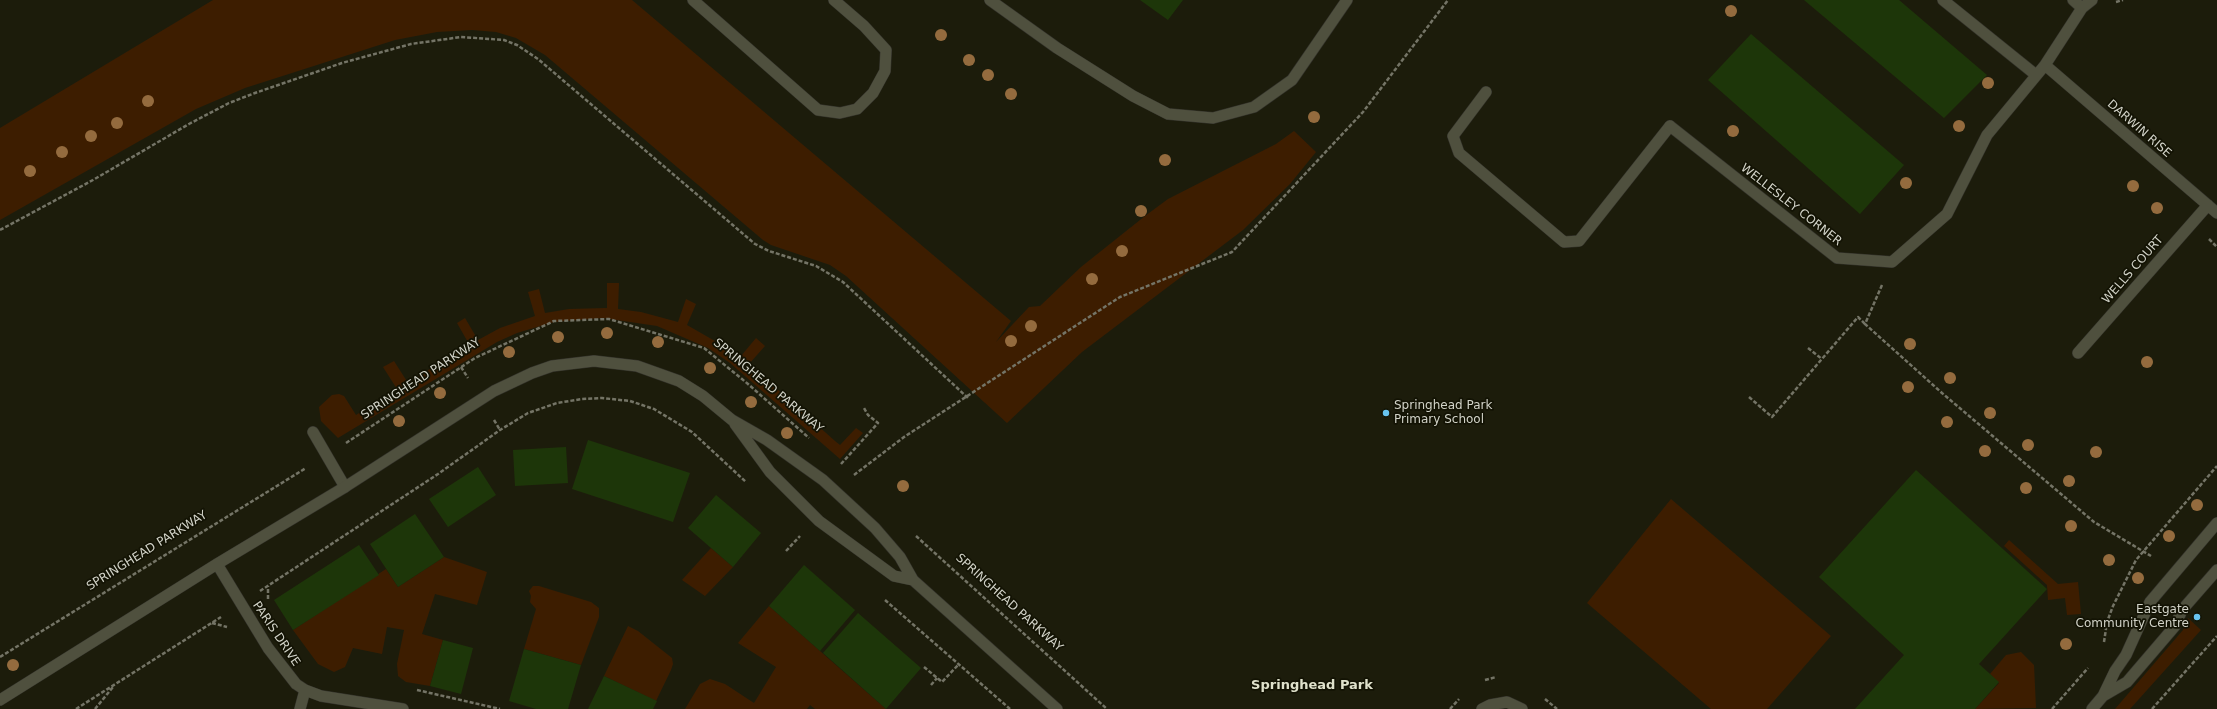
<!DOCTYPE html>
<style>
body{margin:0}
canvas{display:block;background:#1c1c0b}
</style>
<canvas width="2217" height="709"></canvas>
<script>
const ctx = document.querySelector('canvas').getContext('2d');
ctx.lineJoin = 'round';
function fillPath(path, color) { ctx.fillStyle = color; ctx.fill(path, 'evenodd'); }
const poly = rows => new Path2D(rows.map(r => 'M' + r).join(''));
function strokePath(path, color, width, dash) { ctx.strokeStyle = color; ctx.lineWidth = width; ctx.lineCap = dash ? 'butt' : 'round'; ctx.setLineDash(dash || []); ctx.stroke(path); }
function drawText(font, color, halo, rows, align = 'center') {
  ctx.font = font + ' "DejaVu Sans",sans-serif'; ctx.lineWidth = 3.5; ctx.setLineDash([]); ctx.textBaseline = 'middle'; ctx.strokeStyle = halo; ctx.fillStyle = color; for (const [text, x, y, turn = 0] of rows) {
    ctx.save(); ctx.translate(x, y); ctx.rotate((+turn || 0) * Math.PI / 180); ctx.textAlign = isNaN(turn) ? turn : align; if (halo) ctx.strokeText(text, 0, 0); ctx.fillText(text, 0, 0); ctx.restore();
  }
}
fillPath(poly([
 [213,0,632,0,1011,321,996,342,1029,307,1040,306,1081,267,1145,216,1168,199,1276,144,1294,131,1316,152,1290,184,1243,230,1082,352,1007,423,846,276,830,265,771,245,763,240,545,55,516,38,496,32,472,30,437,32,395,40,245,88,196,109,0,220,0,128],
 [607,283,619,283,618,309,641,312,678,322,686,299,696,304,687,325,741,356,756,338,765,346,749,364,835,441,840,445,856,428,863,433,840,459,730,363,708,348,657,326,603,318,554,322,517,333,497,342,338,438,321,421,319,407,332,395,339,394,344,396,356,415,397,389,383,367,394,361,408,383,469,344,457,323,465,318,478,340,500,328,535,316,528,292,539,289,545,313,569,309,607,308],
 [1671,499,1831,636,1767,709,1711,709,1587,603],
 [2009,540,2058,584,2078,582,2081,614,2067,615,2065,598,2048,600,2047,585,2004,546],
 [711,548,733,567,705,596,682,580],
 [444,557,487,572,477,605,435,594,422,634,443,640,430,686,406,682,398,676,397,664,404,630,387,627,382,654,353,648,345,667,334,672,318,664,293,630,386,569,398,587],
 [533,586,539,586,591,602,599,608,599,617,581,665,524,649,536,609,530,602,531,596,529,591],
 [769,606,820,651,886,709,815,709,810,705,807,709,685,709,700,684,710,679,725,684,754,703,776,667,738,643],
 [2188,618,2201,630,2130,709,2115,709,2183,630],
 [628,626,638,631,672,658,673,664,671,670,656,701,604,676],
 [2021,652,2034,665,2036,708,1975,709,1999,683,1990,674,2006,655]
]), '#3d1d00');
fillPath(poly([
 [1140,0,1183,0,1168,20],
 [1804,0,1899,0,1987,75,1944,118],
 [1751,34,1904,165,1860,214,1708,80],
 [588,440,690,473,673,522,572,489],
 [566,447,568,483,515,486,513,450],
 [478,467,496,495,448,527,429,499],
 [1916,470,2047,589,1979,664,1999,682,1975,709,1855,709,1904,655,1819,577],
 [716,495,761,533,733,567,688,528],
 [415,514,444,557,398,587,370,544],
 [359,545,379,575,293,630,274,600],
 [804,565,855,610,820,651,769,606],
 [858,613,921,668,886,709,823,653],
 [443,640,473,648,461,694,430,686],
 [524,649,581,665,568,709,536,709,509,701],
 [604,676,657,701,653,709,588,709]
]), '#1d3609');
const service = poly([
 [693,0,818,110,840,113,857,109,873,93,885,71,886,50,864,26,834,0],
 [990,0,1057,48,1133,96,1168,114,1213,118,1254,107,1292,80,1347,0],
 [1486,92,1453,136,1459,153,1564,242,1579,241,1670,126],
 [313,432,345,487],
 [1482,709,1490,705,1507,702,1522,709]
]);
const minor = poly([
 [1943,0,2036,75],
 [2073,0,2082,8],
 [2045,65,2217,213],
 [1670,126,1837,258,1892,262,1947,214,1987,135,2045,65,2082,8,2092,0],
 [2078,353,2208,205],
 [735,424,770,472,819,521,894,576,913,580],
 [217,564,268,648,296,684,305,690,321,696,403,709],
 [2103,696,2127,682,2175,626,2182,610,2217,570],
 [0,700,217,564,345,487,494,391,532,373,552,366,594,361,637,366,679,381,703,396,732,420,767,440,823,480,875,528,900,557,913,580,1057,709],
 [300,709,305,690],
 [2092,709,2103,696,2115,671,2126,655,2150,602,2217,523]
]);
strokePath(service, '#34332c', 12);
strokePath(minor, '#34332c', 12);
strokePath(poly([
 [2116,2,2123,0],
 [0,230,93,180,189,124,229,103,255,93,342,63,411,44,461,37,504,40,517,45,538,59,755,244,769,251,816,266,843,282,968,398],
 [2209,239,2217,247],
 [1882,285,1865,324,1942,393,2094,522,2151,556],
 [1808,348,1822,359],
 [461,367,468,378],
 [1749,397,1772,417,1858,317,1865,324],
 [494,420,500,430],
 [346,443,475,358,554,321,609,319,704,348,748,384,809,438],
 [841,464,878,423,868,415,864,408],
 [854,475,904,437,1120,297,1232,252,1363,112,1448,0],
 [916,536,1107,709],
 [786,551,800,536],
 [260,591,438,474,500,430,528,413,557,403,582,399,602,398,630,401,654,409,692,432,746,482],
 [268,599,268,586],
 [885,600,1010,709],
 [212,623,227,627],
 [2104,642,2107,622,2113,606,2136,560,2217,466],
 [0,657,306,468],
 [924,667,942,682,959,664],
 [1485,680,1496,677],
 [931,685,937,678],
 [417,690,500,709],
 [1545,699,1557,709],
 [76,709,221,617],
 [95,709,113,687],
 [1450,709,1459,699],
 [2052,709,2088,668],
 [2152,709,2217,636]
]), '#747466', 2.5, [4, 2]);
strokePath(service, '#4f503e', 11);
strokePath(minor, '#4f503e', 11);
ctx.fillStyle = '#946b3e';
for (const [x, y] of [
 [1731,11],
 [941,35],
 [969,60],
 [988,75],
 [1988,83],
 [1011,94],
 [148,101],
 [1314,117],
 [117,123],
 [1959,126],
 [1733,131],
 [91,136],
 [62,152],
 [1165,160],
 [30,171],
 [1906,183],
 [2133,186],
 [2157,208],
 [1141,211],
 [1122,251],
 [1092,279],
 [1031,326],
 [607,333],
 [558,337],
 [1011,341],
 [658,342],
 [1910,344],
 [509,352],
 [2147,362],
 [710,368],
 [1950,378],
 [1908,387],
 [440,393],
 [751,402],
 [1990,413],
 [399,421],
 [1947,422],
 [787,433],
 [2028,445],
 [1985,451],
 [2096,452],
 [2069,481],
 [903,486],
 [2026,488],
 [2197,505],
 [2071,526],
 [2169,536],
 [2109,560],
 [2138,578],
 [2066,644],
 [13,665]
]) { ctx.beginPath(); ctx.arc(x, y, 6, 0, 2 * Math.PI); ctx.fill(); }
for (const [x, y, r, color] of [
 [1386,413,4,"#68c4f0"],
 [2197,617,4,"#68c4f0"]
]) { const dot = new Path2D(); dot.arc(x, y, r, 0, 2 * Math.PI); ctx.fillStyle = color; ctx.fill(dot); strokePath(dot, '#131304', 1.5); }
drawText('12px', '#d2d3c8', '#131304', [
 ["DARWIN RISE",2139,129,41],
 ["WELLESLEY CORNER",1791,205,38],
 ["WELLS COURT",2133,270,-49],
 ["SPRINGHEAD PARKWAY",421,379,-33],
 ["SPRINGHEAD PARKWAY",768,386,40],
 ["SPRINGHEAD PARKWAY",147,551,-32],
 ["SPRINGHEAD PARKWAY",1009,603,42],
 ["PARIS DRIVE",276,634,56]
]);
drawText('12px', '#d2d3c8', '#131304', [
 ["Springhead Park",1394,406],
 ["Primary School",1394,420],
 ["Eastgate",2189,610,"right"],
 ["Community Centre",2189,624,"right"]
], 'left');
drawText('bold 13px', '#dfe1cb', '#131304', [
 ["Springhead Park",1312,686]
]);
</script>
